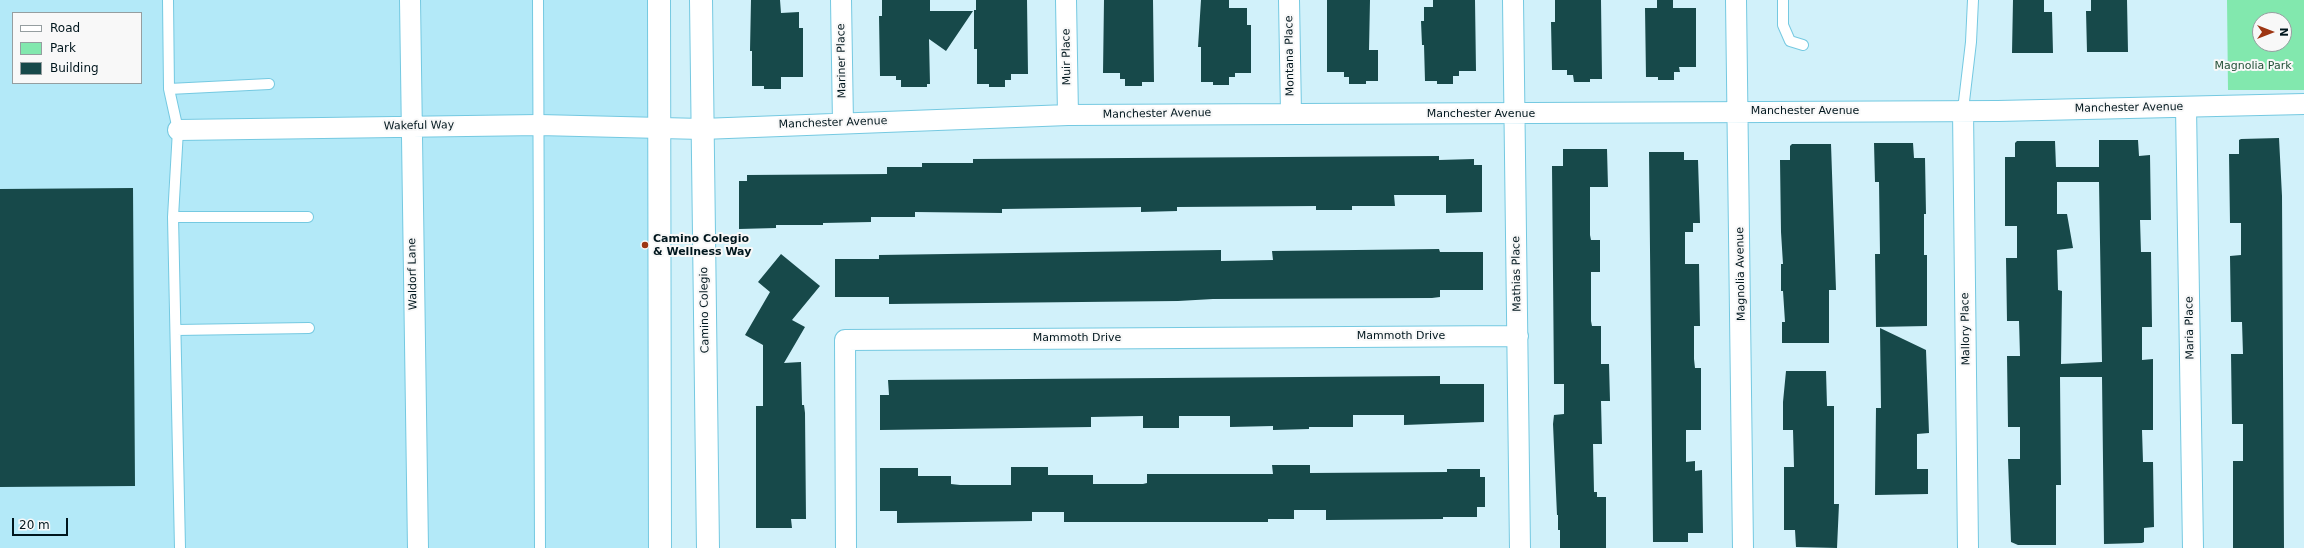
<!DOCTYPE html>
<style>
body{margin:0}
#map{position:relative;width:2304px;height:548px;overflow:hidden;background:#d1f1fa;font-family:"DejaVu Sans",sans-serif}
canvas{display:block}
.legend{position:absolute;left:12px;top:12px;width:130px;height:72px;box-sizing:border-box;background:#f8f8f8;border:1px solid #959ea0;margin:0;padding:5px 7px;list-style:none;font-size:12px;color:#00161d}
.legend li{display:flex;align-items:center;gap:8px;height:20px}
.legend b{width:20px;border:1px solid #959ea0}
.north{position:absolute;left:2252px;top:12px;width:40px;height:40px;box-sizing:border-box;background:#f8f8f8;border:1px solid #959ea0;border-radius:50%;rotate:90deg;font-size:11px;font-weight:700;line-height:16px;text-align:center;color:#00161d}
.north::after{content:'';display:block;margin:auto;width:14px;height:18px;background:#9d3613;clip-path:polygon(50% 0,100% 100%,50% 72%,0 100%)}
.scale{position:absolute;left:12px;top:518px;width:56px;height:18px;box-sizing:border-box;border:2px solid #00161d;border-top:0;padding-left:5px;font-size:12px;line-height:14px;white-space:nowrap;color:#00161d;-webkit-text-stroke:3px #f8f8f8;paint-order:stroke}
</style>
<div id="map">
<canvas width="2304" height="548"></canvas>
<ul class="legend">
<li><b style="height:5px;background:#fff"></b>Road</li>
<li><b style="height:11px;background:#82e8ae"></b>Park</li>
<li><b style="height:11px;background:#17494a"></b>Building</li>
</ul>
<div class="north">N</div>
<div class="scale">20 m</div>
</div>
<script>
const ctx = document.querySelector('canvas').getContext('2d');
ctx.lineJoin = 'round';
function fillPath(path, color) { ctx.fillStyle = color; ctx.fill(path, 'evenodd'); }
const poly = rows => new Path2D(rows.map(r => 'M' + r).join(''));
function strokePath(path, color, width, dash) { ctx.strokeStyle = color; ctx.lineWidth = width; ctx.lineCap = dash ? 'butt' : 'round'; ctx.setLineDash(dash || []); ctx.stroke(path); }
function drawText(font, color, halo, rows, align = 'center') {
  ctx.font = font + ' "DejaVu Sans",sans-serif'; ctx.lineWidth = 4; ctx.setLineDash([]); ctx.textBaseline = 'middle'; ctx.strokeStyle = halo; ctx.fillStyle = color; for (const [text, x, y, turn = 0] of rows) {
    ctx.save(); ctx.translate(x, y); ctx.rotate((+turn || 0) * Math.PI / 180); ctx.textAlign = isNaN(turn) ? turn : align; if (halo) ctx.strokeText(text, 0, 0); ctx.fillText(text, 0, 0); ctx.restore();
  }
}
fillPath(poly([
 [0,0,659,0,660,548,0,548],
 [13,13,141,13,141,83,13,83]
]), '#b3e9f8');
fillPath(poly([
 [2227,0,2304,0,2304,90,2228,90],
 [2260,20,2284,20,2284,44,2260,44]
]), '#82e8ae');
fillPath(poly([
 [751,0,780,0,781,13,799,12,799,28,803,28,803,77,781,77,781,89,764,89,764,86,752,86,752,51,750,51],
 [882,0,930,0,930,11,973,11,946,51,929,39,930,84,927,84,927,87,901,87,901,80,896,80,896,76,880,76,879,16,882,16],
 [976,0,1027,0,1028,74,1011,74,1011,80,1005,80,1005,87,989,87,989,84,977,84,977,49,974,49,974,10,976,10],
 [1104,0,1153,0,1154,82,1142,82,1142,86,1125,86,1125,79,1120,79,1120,73,1103,73],
 [1201,0,1229,0,1229,8,1247,8,1247,25,1251,25,1251,73,1235,73,1235,77,1229,77,1229,85,1213,85,1213,82,1201,82,1201,47,1198,47],
 [1327,0,1370,0,1369,50,1378,50,1378,81,1366,81,1366,84,1349,84,1349,77,1344,77,1344,72,1327,72],
 [1433,0,1475,0,1476,71,1459,71,1459,76,1453,76,1453,84,1437,84,1437,81,1425,81,1424,45,1422,45,1421,21,1424,21,1424,7,1433,7],
 [1555,0,1601,0,1602,79,1590,79,1590,82,1574,82,1573,75,1567,75,1567,70,1552,70,1551,22,1555,22],
 [1657,0,1673,0,1673,8,1696,8,1696,67,1679,67,1680,72,1674,72,1674,80,1658,80,1658,77,1646,77,1645,8,1657,8],
 [2013,0,2044,0,2044,12,2052,12,2053,53,2012,53],
 [2091,0,2127,0,2128,52,2087,52,2086,11,2091,11],
 [2279,138,2282,196,2284,548,2233,548,2233,461,2243,461,2243,424,2232,424,2231,354,2243,354,2242,322,2231,322,2230,256,2241,255,2241,223,2230,223,2229,154,2239,154,2239,140,2241,139],
 [2099,140,2138,140,2139,156,2150,155,2151,220,2140,220,2141,252,2151,252,2152,327,2142,327,2142,360,2153,359,2153,430,2142,430,2143,462,2153,462,2154,527,2144,528,2144,542,2142,543,2104,544,2102,377,2060,377,2061,485,2056,485,2056,545,2018,545,2011,542,2008,459,2020,459,2020,427,2008,427,2007,356,2020,356,2019,321,2007,321,2006,258,2017,258,2017,226,2005,226,2005,157,2015,157,2015,143,2017,141,2055,141,2056,167,2099,167],
 [2057,182,2099,182,2102,362,2061,364,2062,291,2058,290,2057,250,2073,248,2067,214,2057,214],
 [1874,143,1913,143,1914,158,1925,158,1926,214,1924,214,1924,255,1927,255,1927,326,1876,327,1875,254,1880,254,1879,182,1875,182],
 [1792,144,1831,144,1836,290,1829,290,1829,343,1782,343,1782,322,1785,322,1783,291,1781,291,1781,264,1783,264,1781,232,1780,160,1790,160,1790,146],
 [1563,149,1607,149,1608,187,1590,187,1590,235,1591,240,1600,240,1600,272,1591,272,1591,321,1592,326,1601,326,1601,364,1609,364,1610,401,1601,401,1602,444,1593,444,1594,492,1597,492,1597,497,1606,497,1606,548,1560,548,1560,530,1558,530,1558,515,1557,515,1553,424,1554,415,1564,414,1564,384,1554,384,1552,166,1563,166],
 [1649,152,1684,152,1684,160,1698,160,1700,223,1693,223,1693,232,1685,232,1685,264,1699,264,1700,326,1694,326,1694,359,1695,368,1701,368,1701,430,1686,430,1686,462,1695,461,1695,471,1702,470,1703,533,1688,533,1688,542,1653,542],
 [1439,156,1439,160,1474,159,1474,165,1482,165,1482,212,1446,213,1446,195,1394,195,1395,206,1352,206,1352,210,1316,210,1316,206,1177,207,1177,211,1141,212,1141,207,1002,209,1002,213,915,212,915,217,871,217,871,222,823,223,823,225,776,225,776,228,739,229,739,181,747,181,747,175,887,174,887,167,922,167,922,163,973,163,973,159],
 [133,188,135,486,0,487,0,189],
 [1439,249,1440,252,1483,252,1483,290,1440,290,1440,297,1432,298,1213,299,1178,301,889,304,889,297,835,297,835,259,879,259,879,255,1221,250,1221,261,1273,260,1272,251],
 [781,254,820,286,792,320,805,327,784,363,801,362,802,405,804,405,805,413,806,519,791,519,792,528,756,528,756,406,763,406,763,345,745,335,770,292,758,282],
 [1880,328,1926,350,1929,433,1917,434,1917,469,1928,469,1928,494,1875,495,1876,408,1881,408],
 [1786,371,1826,371,1827,406,1834,406,1834,504,1839,504,1837,548,1796,547,1795,530,1784,530,1784,467,1794,467,1793,430,1783,430,1783,402],
 [1440,376,1440,384,1484,384,1484,422,1404,425,1404,415,1353,415,1353,427,1309,427,1309,429,1273,430,1273,426,1230,427,1230,416,1179,416,1179,428,1143,428,1143,416,1091,417,1091,427,880,430,880,395,889,395,888,380],
 [1272,465,1310,465,1310,473,1447,472,1447,469,1480,469,1480,477,1485,477,1485,507,1477,507,1477,517,1443,517,1443,519,1326,520,1326,510,1294,510,1294,519,1268,519,1268,522,1064,522,1064,512,1032,512,1032,521,897,523,897,511,880,511,880,468,918,468,918,476,951,476,951,484,960,485,1011,485,1011,467,1048,467,1048,475,1093,475,1093,484,1143,484,1147,483,1147,474,1273,474]
]), '#17494a');
const service = poly([
 [168,0,169,89,178,130,173,217,180,548],
 [538,0,540,548],
 [1783,0,1783,25,1790,41,1803,45],
 [169,89,269,84],
 [1963,110,1971,42,1973,0],
 [173,217,308,217],
 [176,330,309,328]
]);
const minor = poly([
 [410,0,418,548],
 [841,0,843,123],
 [1066,0,1068,115],
 [1289,0,1291,113],
 [1513,0,1520,548],
 [1736,0,1743,548],
 [2186,107,2193,548],
 [1963,110,1968,548],
 [178,130,539,125,702,129,1068,115,1998,111,2304,104],
 [846,548,845,340,1518,336]
]);
const tertiary = poly([
 [659,0,660,548],
 [701,0,708,548]
]);
strokePath(service, '#75c9e1', 12);
strokePath(minor, '#75c9e1', 22);
strokePath(tertiary, '#75c9e1', 24);
strokePath(service, '#fff', 10);
strokePath(minor, '#fff', 20);
strokePath(tertiary, '#fff', 22);
for (const [x, y, r, color] of [
 [645,245,4,"#9d3613"]
]) { const dot = new Path2D(); dot.arc(x, y, r, 0, 2 * Math.PI); ctx.fillStyle = color; ctx.fill(dot); strokePath(dot, '#f8f8f8', 1.5); }
drawText('11px', '#00161d', '#f8f8f8', [
 ["Montana Place",1290,56,-91],
 ["Muir Place",1067,57,-91],
 ["Mariner Place",842,61,-91],
 ["Manchester Avenue",2129,108,-1],
 ["Manchester Avenue",1805,111],
 ["Manchester Avenue",1157,114,-1],
 ["Manchester Avenue",1481,114],
 ["Manchester Avenue",833,123,-2],
 ["Wakeful Way",419,126,-1],
 ["Waldorf Lane",413,274,-91],
 ["Mathias Place",1517,274,-91],
 ["Magnolia Avenue",1741,274,-91],
 ["Camino Colegio",705,310,-91],
 ["Maria Place",2190,328,-91],
 ["Mallory Place",1966,329,-91],
 ["Mammoth Drive",1401,336],
 ["Mammoth Drive",1077,338]
]);
drawText('11px', '#235138', '#f8f8f8', [
 ["Magnolia Park",2253,66]
]);
drawText('bold 11px', '#00161d', '#f8f8f8', [
 ["Camino Colegio",653,239],
 ["& Wellness Way",653,252]
], 'left');
</script>
